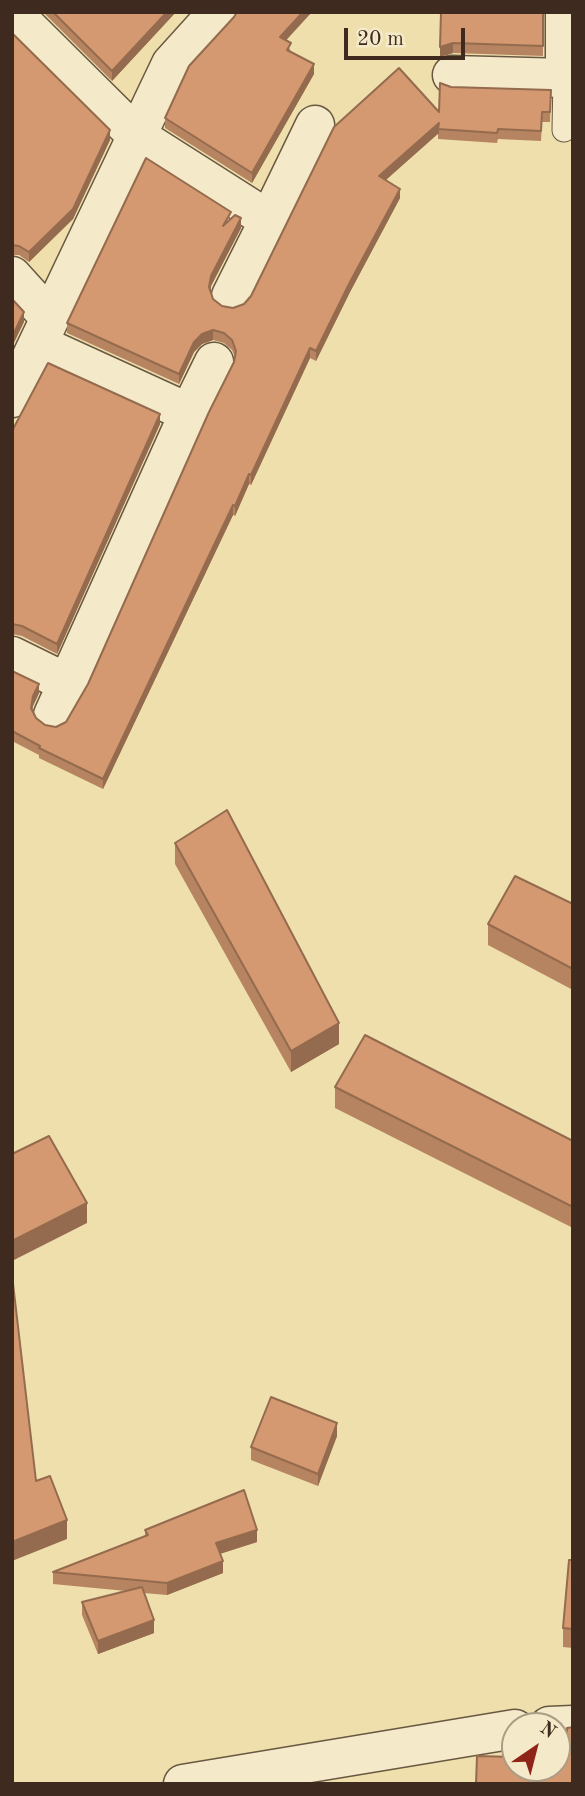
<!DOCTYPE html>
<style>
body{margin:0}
#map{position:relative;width:585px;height:1796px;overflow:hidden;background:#eedfac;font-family:"Old Standard TT",serif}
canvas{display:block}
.frame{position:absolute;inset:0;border:14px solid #3e2a1e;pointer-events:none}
.north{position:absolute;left:501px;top:1712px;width:70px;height:70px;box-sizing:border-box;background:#f4eac9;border:2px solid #ab9d85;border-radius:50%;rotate:35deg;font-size:19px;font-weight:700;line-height:28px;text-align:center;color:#3e2a1e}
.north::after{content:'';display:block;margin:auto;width:24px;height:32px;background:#8f2418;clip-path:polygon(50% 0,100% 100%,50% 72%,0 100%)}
.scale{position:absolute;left:344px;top:28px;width:121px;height:32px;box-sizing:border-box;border:4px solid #3e2a1e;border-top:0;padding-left:9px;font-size:21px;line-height:24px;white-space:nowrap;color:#3e2a1e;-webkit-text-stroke:5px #f4eac9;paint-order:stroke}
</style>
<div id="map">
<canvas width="585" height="1796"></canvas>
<div class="frame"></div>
<div class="north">N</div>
<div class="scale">20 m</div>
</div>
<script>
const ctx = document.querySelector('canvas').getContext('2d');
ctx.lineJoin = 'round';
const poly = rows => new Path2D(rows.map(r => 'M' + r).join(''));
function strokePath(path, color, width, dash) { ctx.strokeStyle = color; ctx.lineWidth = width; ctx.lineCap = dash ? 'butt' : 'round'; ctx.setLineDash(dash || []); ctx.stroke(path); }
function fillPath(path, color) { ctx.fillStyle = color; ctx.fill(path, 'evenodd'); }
const service = poly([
 [564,130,565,78]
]);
const minor = poly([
 [12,12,137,136,269,220,315,125],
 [452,75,565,78,565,12],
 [12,276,50,318],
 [231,296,269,220],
 [38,344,189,413],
 [12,398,171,64,218,12],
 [12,656,69,684],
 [53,715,189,413,214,362],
 [549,1726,573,1725],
 [183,1784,515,1729]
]);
strokePath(service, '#6a5742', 25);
strokePath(minor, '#6a5742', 41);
strokePath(service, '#f4eac9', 23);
strokePath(minor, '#f4eac9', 38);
fillPath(poly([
 [43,12,176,12,112,81],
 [441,12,543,12,543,56,453,53,440,57],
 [234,17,286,40,291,52,314,74,252,183,165,128,165,118],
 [12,33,110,140,73,219,29,262,19,255,12,255],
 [451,87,551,90,550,122,542,122,541,141,498,139,497,143,438,139,438,133,386,180,400,198,350,292,316,361,310,358,251,485,249,484,235,516,233,515,103,789,39,758,39,755,12,741,12,671,39,693,33,706,32,710,36,718,45,725,56,727,66,722,88,684,234,362,235,357,232,350,224,343,213,340,202,344,194,352,179,384,67,333,67,323,231,219,241,228,211,286,211,291,213,299,222,306,233,308,244,304,439,112],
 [160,424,57,654,22,636,12,634,12,431],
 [175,843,339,1044,291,1072,175,864],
 [573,904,573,990,488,945,488,924],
 [335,1087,573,1141,573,1228,335,1108],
 [337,1436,318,1486,251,1460,251,1447],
 [145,1530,257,1542,220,1554,223,1573,167,1595,144,1593,154,1633,98,1654,82,1615,82,1602,126,1591,53,1584,53,1572,145,1536],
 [573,1560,573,1648,563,1647,563,1628]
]), '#b68460');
fillPath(poly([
 [167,12,176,12,112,81,112,71],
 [303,12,312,12,280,47,280,37],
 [453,43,453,53,440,57,440,47],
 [314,64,314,74,252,183,252,173],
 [439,123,439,133,379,186,379,176],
 [110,130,110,140,73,219,29,262,29,252],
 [400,189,400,198,350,292,316,361,316,351,350,282],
 [241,218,241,228,211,286,209,297,209,287,211,276],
 [24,312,24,322,12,347,12,337],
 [213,330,213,340,202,344,194,352,179,384,179,374,194,342,202,334],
 [310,348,310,358,251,485,251,475],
 [160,414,160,424,57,654,57,644],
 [249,474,249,484,235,516,235,506],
 [233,505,233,515,103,789,103,779],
 [39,684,39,693,33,706,31,718,33,696],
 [339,1023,339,1044,291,1072,291,1051],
 [87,1203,87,1223,12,1261,12,1241],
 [337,1423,337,1436,318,1486,318,1474],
 [67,1520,67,1539,12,1561,12,1542],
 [257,1530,257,1542,216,1555,216,1543],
 [223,1561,223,1573,167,1595,167,1583],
 [154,1620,154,1633,98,1654,98,1641]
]), '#946b4e');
const building = poly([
 [53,12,167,12,112,71,53,12],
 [237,12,303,12,280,37,291,43,287,50,314,64,252,173,165,118,189,66,234,17,237,12],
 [441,12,543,12,543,46,453,43,440,47,441,12],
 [12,33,110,130,73,209,29,252,19,246,12,245,12,33],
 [399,68,439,112,440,83,451,87,551,90,550,112,542,112,541,131,498,129,497,133,438,129,439,123,379,176,400,189,350,282,316,351,310,348,251,475,249,474,235,506,233,505,103,779,39,748,40,746,12,731,12,671,39,684,33,696,31,708,36,718,45,725,56,727,66,722,88,684,209,412,234,362,236,351,232,340,224,333,213,330,202,334,194,342,179,374,67,323,146,158,231,212,223,226,235,215,241,218,211,276,209,287,213,299,222,306,233,308,244,304,251,296,334,127,399,68],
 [12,299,24,312,12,337,12,299],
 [48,363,160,414,57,644,22,626,12,624,12,431,48,363],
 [227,810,339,1023,291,1051,175,843,227,810],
 [515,876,573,904,573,969,488,924,515,876],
 [365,1035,573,1141,573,1207,335,1087,365,1035],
 [49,1136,87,1203,12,1241,12,1154,49,1136],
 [12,1275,36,1481,50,1476,67,1520,12,1542,12,1275],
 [271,1397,337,1423,318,1474,251,1447,271,1397],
 [244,1490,257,1530,216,1543,223,1561,167,1583,53,1572,148,1535,145,1530,244,1490],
 [569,1560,573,1560,573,1629,563,1628,569,1560],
 [142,1587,154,1620,98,1641,82,1602,142,1587],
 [573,1727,573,1784,476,1784,477,1756,515,1757,515,1768,557,1768,557,1737,567,1738,567,1728,573,1727]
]);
fillPath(building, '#d49970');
strokePath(building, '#946b4e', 2);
</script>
